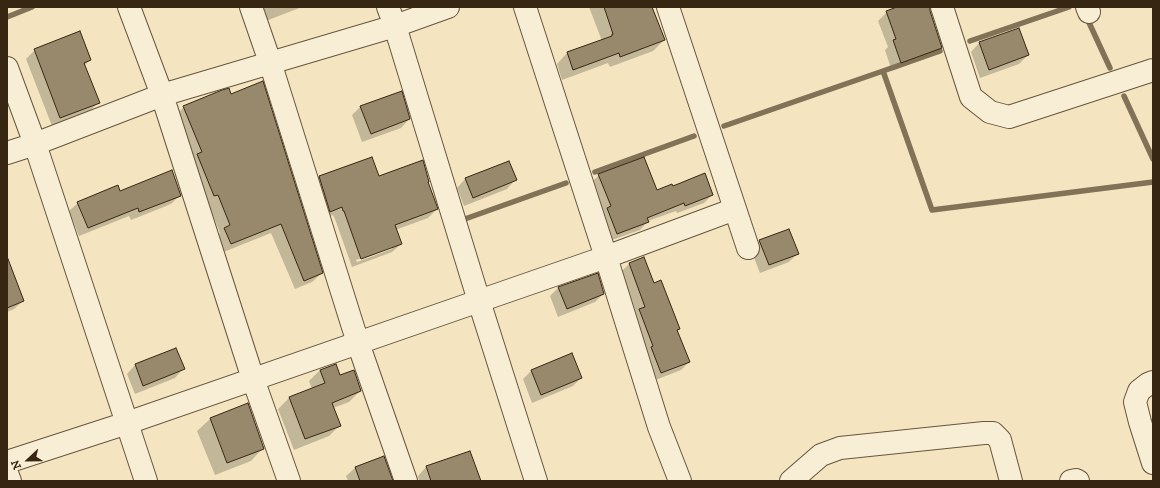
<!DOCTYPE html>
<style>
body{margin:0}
#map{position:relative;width:1160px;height:488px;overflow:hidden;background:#f4e5c0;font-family:"IM FELL DW Pica",serif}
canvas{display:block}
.frame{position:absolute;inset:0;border:8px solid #372612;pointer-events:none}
.north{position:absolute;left:8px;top:440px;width:40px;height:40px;-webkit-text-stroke:3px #f8eed6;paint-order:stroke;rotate:248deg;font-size:11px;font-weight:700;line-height:16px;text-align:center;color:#372612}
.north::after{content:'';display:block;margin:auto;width:14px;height:18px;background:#372612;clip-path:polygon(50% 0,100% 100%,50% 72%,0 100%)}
</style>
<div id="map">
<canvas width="1160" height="488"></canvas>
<div class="frame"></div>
<div class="north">N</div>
</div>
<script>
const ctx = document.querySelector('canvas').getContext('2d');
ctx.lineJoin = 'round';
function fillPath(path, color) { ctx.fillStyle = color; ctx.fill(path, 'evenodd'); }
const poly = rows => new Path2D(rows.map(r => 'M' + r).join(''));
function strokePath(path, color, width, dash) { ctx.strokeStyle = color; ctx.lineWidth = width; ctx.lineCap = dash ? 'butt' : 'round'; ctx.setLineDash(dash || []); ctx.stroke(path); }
fillPath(poly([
 [252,7,302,7,258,24],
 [589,7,652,7,664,40,653,51,610,67,608,63,562,80,557,64,567,53,602,41],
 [900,7,929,7,929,11,941,47,932,56,892,71,885,50,888,47,878,21,887,12],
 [1018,29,1028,55,1019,64,980,78,971,52,979,43],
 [35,50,90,60,84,66,98,103,90,111,52,126,26,59],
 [361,106,409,119,401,128,362,142,352,115],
 [184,107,322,273,312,282,295,289,271,233,221,253,215,238,220,233,174,117],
 [508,162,515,180,507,189,464,206,457,188,465,179],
 [599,175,656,191,672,187,712,195,704,203,677,213,676,211,648,221,640,230,609,241,591,183],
 [319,177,379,178,427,182,437,209,428,218,395,230,401,244,392,252,352,267,335,219,333,215,321,220,311,186],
 [392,247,392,249,357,262,356,260],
 [120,192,180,195,171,204,131,220,129,216,79,236,69,211,78,203],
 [760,241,797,254,789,262,760,273,751,250],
 [629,264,654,284,679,329,677,331,689,362,681,370,653,381,632,318,636,313,621,272],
 [7,279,23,301,14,309,7,312],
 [558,288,603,294,595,302,558,317,550,296],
 [176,349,183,369,175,378,135,394,127,374,135,365],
 [336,365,340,376,360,391,349,402,333,408,340,425,329,436,294,450,278,409,289,398,312,389,309,381,320,370],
 [532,370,581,378,573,386,532,403,523,379],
 [247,404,263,448,251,461,215,475,197,431,210,419],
 [470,452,479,481,419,481,418,476,426,467],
 [383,457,392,481,348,481,346,476,355,468]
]), '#0003');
strokePath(poly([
 [1086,16,1110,68],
 [7,17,32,7],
 [970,41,1069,7],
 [883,71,940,51],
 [1124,96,1153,159],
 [724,126,883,71,932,210,1153,182],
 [595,172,694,136],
 [462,220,566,183]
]), '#827257', 5.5);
const building = poly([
 [604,7,652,7,665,40,620,57,619,53,573,70,567,52,612,36,612,34,613,34,604,7],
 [897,7,930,7,930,11,942,48,901,63,893,40,896,39,886,11,897,7],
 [1019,28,1029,55,989,70,979,42,1019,28],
 [80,31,91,60,84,63,100,103,60,118,34,49,80,31],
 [263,81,323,273,304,281,281,224,231,244,224,228,230,225,218,195,214,196,197,154,202,152,183,106,222,90,229,88,231,94,263,81],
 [402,91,410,119,371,134,360,106,402,91],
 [372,157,379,176,423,160,429,182,428,182,438,209,395,225,402,244,361,259,344,211,343,211,342,207,330,212,319,176,372,157],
 [644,157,657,190,672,184,673,186,705,173,713,195,685,206,684,203,647,218,649,222,617,234,607,208,611,206,598,174,644,157],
 [509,161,517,180,473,198,465,178,509,161],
 [172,170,181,196,139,212,138,208,88,228,77,202,118,185,120,191,172,170],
 [789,229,799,254,769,265,759,240,789,229],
 [644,257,654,283,661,280,680,329,677,330,690,362,661,373,651,347,653,346,639,309,645,307,629,263,644,257],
 [8,259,24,301,7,308,7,260,8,259],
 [598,273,604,294,567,309,558,287,598,273],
 [176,348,185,369,143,386,135,364,176,348],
 [572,353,582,378,541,395,531,370,572,353],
 [336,364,340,375,354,370,361,391,332,403,341,426,305,439,289,397,325,383,320,370,336,364],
 [248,403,264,449,227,463,210,418,248,403],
 [470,451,481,481,431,481,426,466,470,451],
 [384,456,393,481,360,481,355,467,384,456]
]);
fillPath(building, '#99896c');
strokePath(building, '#372612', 1);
const street = poly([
 [129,7,162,95,253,379,289,481],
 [251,7,270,62,358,343,406,481],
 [388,7,395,26,479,301,536,481],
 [525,7,606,257,659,427,680,481],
 [668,7,748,248],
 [942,7,971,97,990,112,1009,117,1153,70],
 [1087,7,1089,12],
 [7,68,35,144,146,481],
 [7,153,35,144,162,95,395,26,448,7],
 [1153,382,1148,384,1139,391,1135,402,1140,422,1153,463],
 [7,462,127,423,479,301,606,257,735,209],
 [7,473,10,481],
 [791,481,821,455,840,448,984,433,993,433,1000,440,1011,481],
 [1071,481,1076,480,1078,481]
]);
strokePath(street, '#66563e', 24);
strokePath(street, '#f8eed6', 22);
</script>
